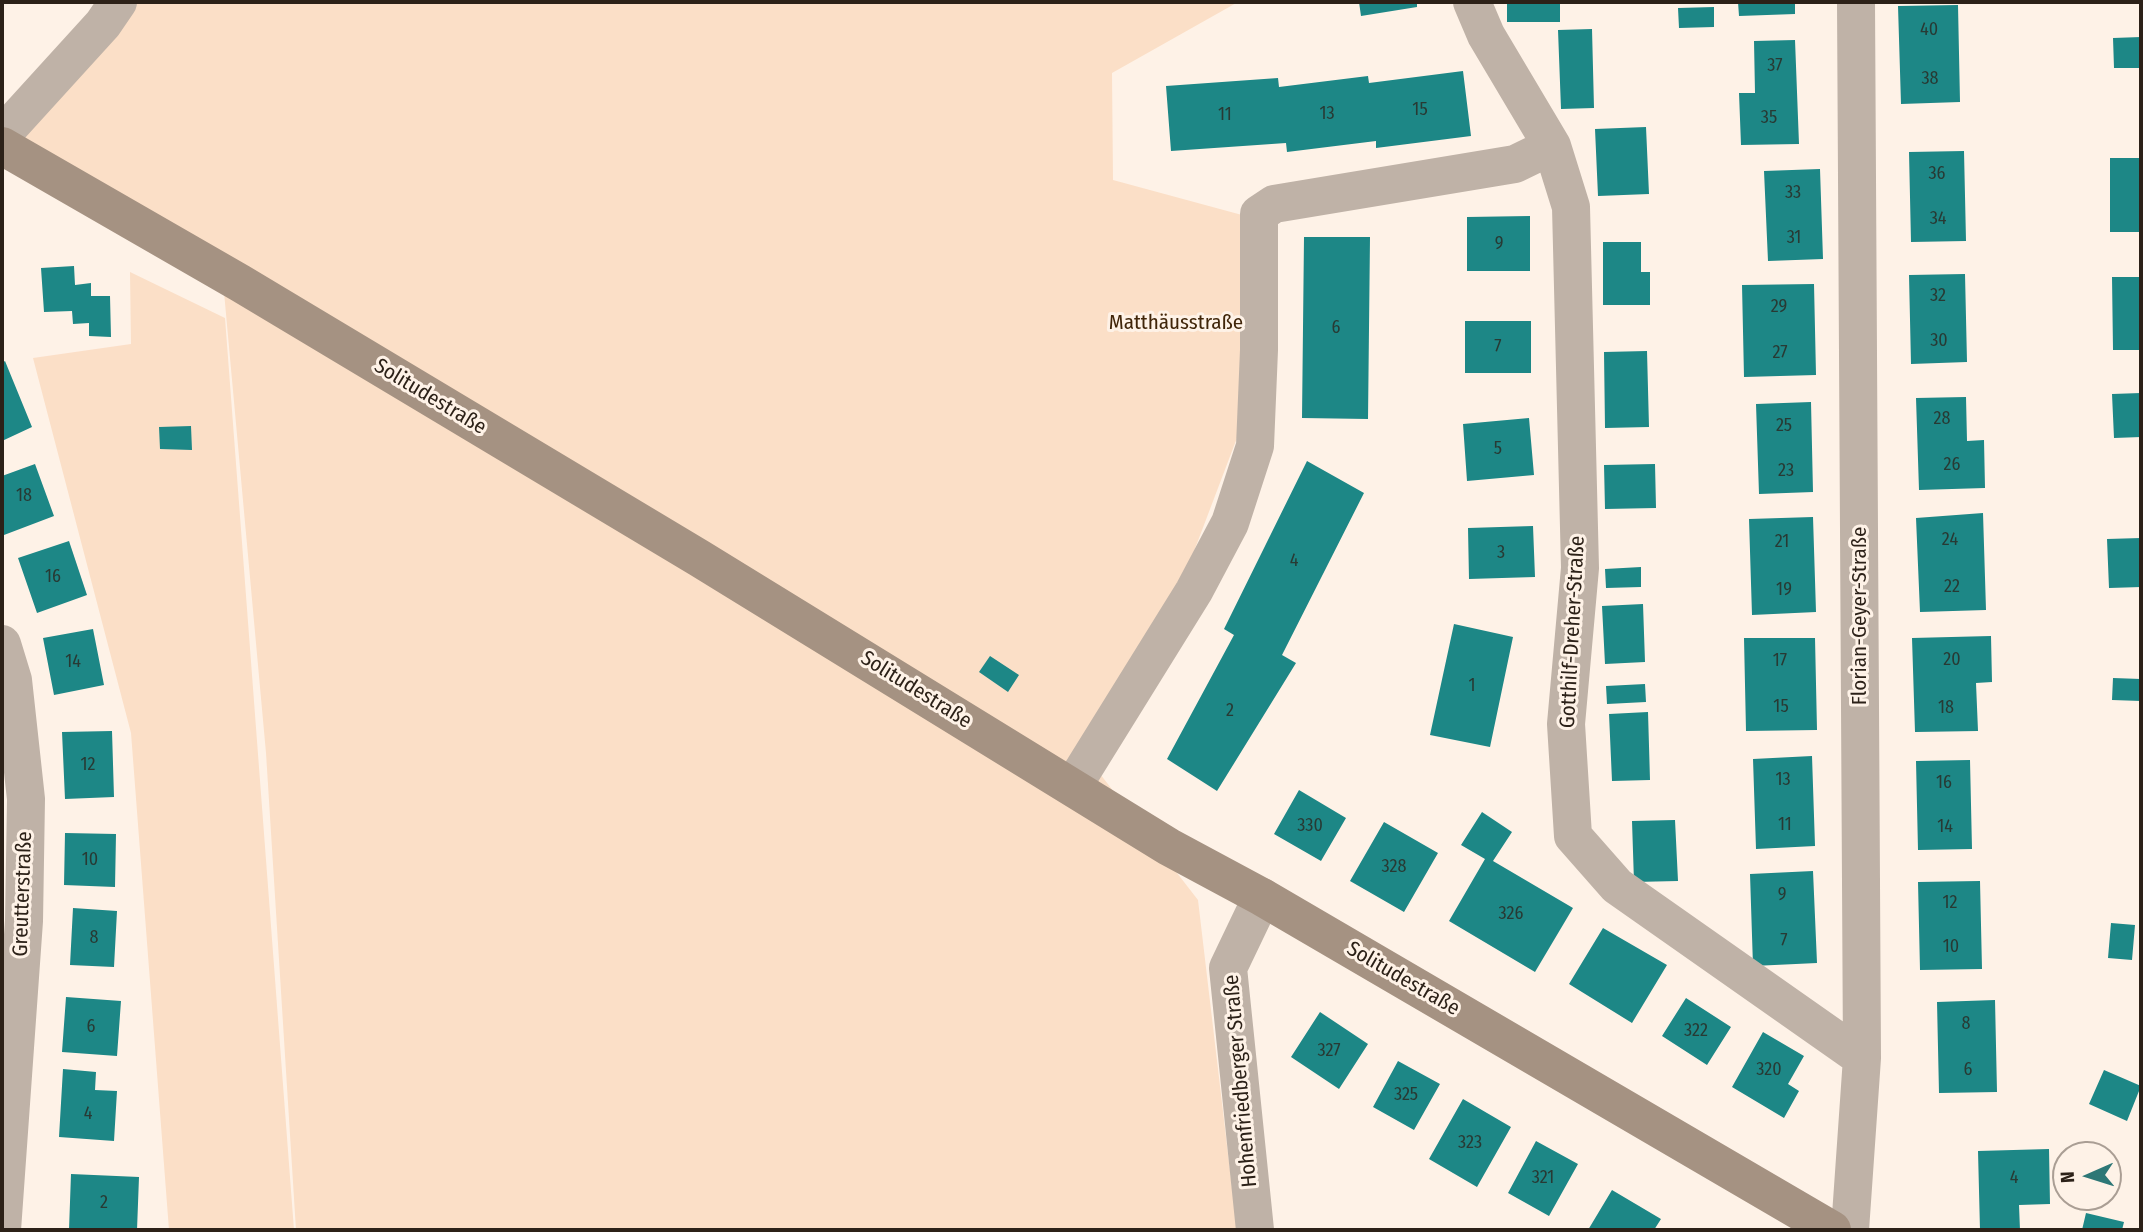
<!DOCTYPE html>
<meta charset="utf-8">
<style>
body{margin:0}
#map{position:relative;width:2143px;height:1232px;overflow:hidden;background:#fef2e7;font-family:"Fira Sans Condensed",sans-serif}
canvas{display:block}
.frame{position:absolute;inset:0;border:4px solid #2c2118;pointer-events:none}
.north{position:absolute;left:2052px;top:1141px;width:70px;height:70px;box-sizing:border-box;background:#fef2e7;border:2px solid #aa9e94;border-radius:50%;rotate:267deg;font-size:19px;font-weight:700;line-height:28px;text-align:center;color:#2c2118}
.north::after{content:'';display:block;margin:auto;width:24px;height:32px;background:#2d7776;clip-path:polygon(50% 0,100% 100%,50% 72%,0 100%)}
</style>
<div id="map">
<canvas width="2143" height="1232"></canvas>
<div class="frame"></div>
<div class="north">N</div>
</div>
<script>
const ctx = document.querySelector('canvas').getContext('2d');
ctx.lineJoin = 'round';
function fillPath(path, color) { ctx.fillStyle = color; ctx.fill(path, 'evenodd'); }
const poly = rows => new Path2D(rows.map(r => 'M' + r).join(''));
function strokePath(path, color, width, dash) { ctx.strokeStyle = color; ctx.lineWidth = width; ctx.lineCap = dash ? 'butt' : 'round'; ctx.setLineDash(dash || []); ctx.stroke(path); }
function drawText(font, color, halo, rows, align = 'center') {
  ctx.font = font + ' "Fira Sans Condensed",sans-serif'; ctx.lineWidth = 6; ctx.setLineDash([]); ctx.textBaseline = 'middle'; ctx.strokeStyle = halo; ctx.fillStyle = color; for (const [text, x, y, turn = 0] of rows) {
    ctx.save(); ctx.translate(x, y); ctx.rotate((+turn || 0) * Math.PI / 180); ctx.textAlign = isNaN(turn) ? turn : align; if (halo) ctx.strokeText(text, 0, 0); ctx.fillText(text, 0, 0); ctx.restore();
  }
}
fillPath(poly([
 [118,2,1238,2,1112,73,1113,180,1242,215,1240,430,1185,575,1083,752,1198,900,1237,1230,296,1230,266,753,223,281,2,135],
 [130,272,225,318,294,1230,169,1230,131,733,33,358,131,344]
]), '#fbdfc7');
fillPath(poly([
 [1359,2,1417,2,1417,7,1361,16],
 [1507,2,1560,2,1560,22,1507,22],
 [1738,2,1795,2,1795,14,1739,16],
 [1958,5,1960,102,1901,104,1898,6],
 [1714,7,1714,27,1679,28,1678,8],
 [1592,29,1594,108,1561,109,1558,30],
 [2141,37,2141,68,2114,68,2113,38],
 [1795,40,1799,144,1741,145,1739,93,1755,93,1754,41],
 [1463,71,1471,136,1376,148,1376,141,1287,152,1286,143,1171,151,1166,86,1278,78,1279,87,1368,76,1369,83],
 [1646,127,1649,194,1598,196,1595,129],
 [1964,151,1966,241,1911,242,1909,152],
 [2110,158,2141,158,2141,232,2110,232],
 [1820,169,1823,259,1768,261,1764,171],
 [1530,216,1530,271,1467,271,1467,217],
 [1304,237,1370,237,1368,419,1302,418],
 [1603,242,1641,242,1641,272,1650,272,1650,305,1603,305],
 [74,266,75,285,91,283,91,296,110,296,111,337,89,336,89,323,73,324,72,311,44,312,41,268],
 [1965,274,1967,362,1911,364,1909,275],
 [2112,277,2141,277,2141,350,2113,350],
 [1814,284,1816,375,1744,377,1742,285],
 [1465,321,1531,321,1531,373,1465,373],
 [1647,351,1649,427,1605,428,1604,352],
 [5,361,32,427,2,441,2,363],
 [2141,393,2141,437,2114,438,2112,394],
 [1966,397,1967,441,1984,440,1985,488,1919,490,1916,398],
 [1811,402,1813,492,1759,494,1756,404],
 [1529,418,1534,475,1467,481,1463,424],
 [191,426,192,450,160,449,159,427],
 [1307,461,1364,493,1282,655,1296,663,1217,791,1167,759,1234,635,1224,629],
 [35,464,54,516,4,535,2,530,2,476],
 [1655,464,1656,508,1605,509,1604,465],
 [1983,513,1986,610,1920,612,1916,518],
 [1813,517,1816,612,1752,615,1749,519],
 [1533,526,1535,577,1469,579,1468,528],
 [2141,538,2141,587,2109,588,2107,539],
 [69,541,87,595,37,613,18,558],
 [1641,567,1641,587,1606,588,1605,569],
 [1643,604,1645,662,1605,664,1602,606],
 [1454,624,1513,637,1490,747,1430,735],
 [93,629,104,685,54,695,43,638],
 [1991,636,1992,682,1976,683,1978,731,1915,732,1912,638],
 [1744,638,1815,638,1817,730,1746,731],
 [990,656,1019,675,1008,692,979,672],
 [2113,678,2141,679,2141,701,2112,700],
 [1645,684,1646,702,1607,704,1606,686],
 [1648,712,1650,780,1612,781,1609,714],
 [112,731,114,797,65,799,62,732],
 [1812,756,1815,846,1756,849,1753,759],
 [1970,760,1972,849,1918,850,1916,761],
 [1299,790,1346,818,1321,861,1274,834],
 [1482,812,1512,832,1493,861,1573,908,1535,972,1449,921,1485,859,1461,845],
 [1675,820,1678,881,1634,882,1632,821],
 [1384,822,1438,853,1404,912,1350,881],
 [65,833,116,834,115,887,64,885],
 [1813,871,1817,963,1753,966,1750,874],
 [1980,881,1982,969,1920,970,1918,882],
 [73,908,117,911,114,967,70,965],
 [2111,923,2135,925,2132,960,2108,958],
 [1603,928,1667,965,1632,1023,1569,984],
 [66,997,121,1001,117,1056,62,1052],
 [1686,998,1731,1027,1707,1065,1662,1036],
 [1995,1000,1997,1092,1939,1093,1937,1002],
 [1320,1012,1368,1044,1339,1089,1291,1057],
 [1763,1032,1804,1056,1788,1084,1799,1091,1784,1118,1732,1087],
 [1398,1061,1440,1084,1414,1130,1373,1107],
 [63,1069,96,1072,95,1090,117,1091,114,1141,59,1137],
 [2104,1070,2141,1086,2127,1121,2089,1104],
 [1463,1099,1511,1127,1477,1187,1429,1159],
 [1536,1141,1578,1164,1549,1216,1508,1193],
 [2049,1149,2050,1204,2019,1205,2020,1230,1980,1230,1978,1151],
 [71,1174,139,1177,137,1230,69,1230],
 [1612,1190,1661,1219,1654,1230,1588,1230],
 [2086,1213,2124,1222,2122,1230,2082,1230]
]), '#1d8786');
strokePath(poly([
 [1472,2,1486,35,1552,146,1571,207,1580,568,1566,724,1573,836,1617,886,1862,1058],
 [2,135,103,24,118,2],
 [2,644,13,680,26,799,24,921,2,1230],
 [1073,786,1194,591,1230,523,1255,446,1259,350,1259,214,1274,204,1515,164,1552,146],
 [1255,1230,1228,968,1262,897],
 [1850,1230,1862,1058,1856,2]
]), '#bfb2a7', 38);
strokePath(poly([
 [2,146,240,283,699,558,1169,847,1262,897,1832,1230]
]), '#a59282', 38);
drawText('18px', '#283a34', null, [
 ["40",1929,30],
 ["37",1775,66],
 ["38",1930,79],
 ["15",1420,110],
 ["13",1327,114],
 ["11",1225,115],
 ["35",1769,118],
 ["36",1937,174],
 ["33",1793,193],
 ["34",1938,219],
 ["31",1794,238],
 ["9",1499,244],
 ["32",1938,296],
 ["29",1779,307],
 ["6",1336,328],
 ["30",1939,341],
 ["7",1498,347],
 ["27",1780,353],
 ["28",1942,419],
 ["25",1784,426],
 ["5",1498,449],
 ["26",1952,465],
 ["23",1786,471],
 ["18",24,496],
 ["24",1950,540],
 ["21",1782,542],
 ["3",1501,553],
 ["4",1294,561],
 ["16",53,577],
 ["22",1952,587],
 ["19",1784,590],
 ["20",1952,660],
 ["17",1780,661],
 ["14",73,662],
 ["1",1472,686],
 ["15",1781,707],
 ["18",1946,708],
 ["2",1230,711],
 ["12",88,765],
 ["13",1783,780],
 ["16",1944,783],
 ["11",1785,825],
 ["330",1310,826],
 ["14",1945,827],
 ["10",90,860],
 ["328",1394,867],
 ["9",1782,895],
 ["12",1950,903],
 ["326",1511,914],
 ["8",94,938],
 ["7",1784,941],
 ["10",1951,947],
 ["8",1966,1024],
 ["6",91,1027],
 ["322",1696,1031],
 ["327",1329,1051],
 ["320",1769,1070],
 ["6",1968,1070],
 ["325",1406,1095],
 ["4",88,1114],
 ["323",1470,1143],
 ["321",1543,1178],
 ["4",2014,1178],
 ["2",104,1203]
]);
drawText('21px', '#402509', '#fef2e7', [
 ["Matthäusstraße",1176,323]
]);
drawText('21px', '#2c2118', '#fef2e7', [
 ["Solitudestraße",430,397,31],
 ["Florian-Geyer-Straße",1860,616,-90],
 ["Gotthilf-Dreher-Straße",1573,632,-87],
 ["Solitudestraße",916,690,32],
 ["Greutterstraße",23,894,-88],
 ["Solitudestraße",1403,979,30],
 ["Hohenfriedberger Straße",1241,1081,-95]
]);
</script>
